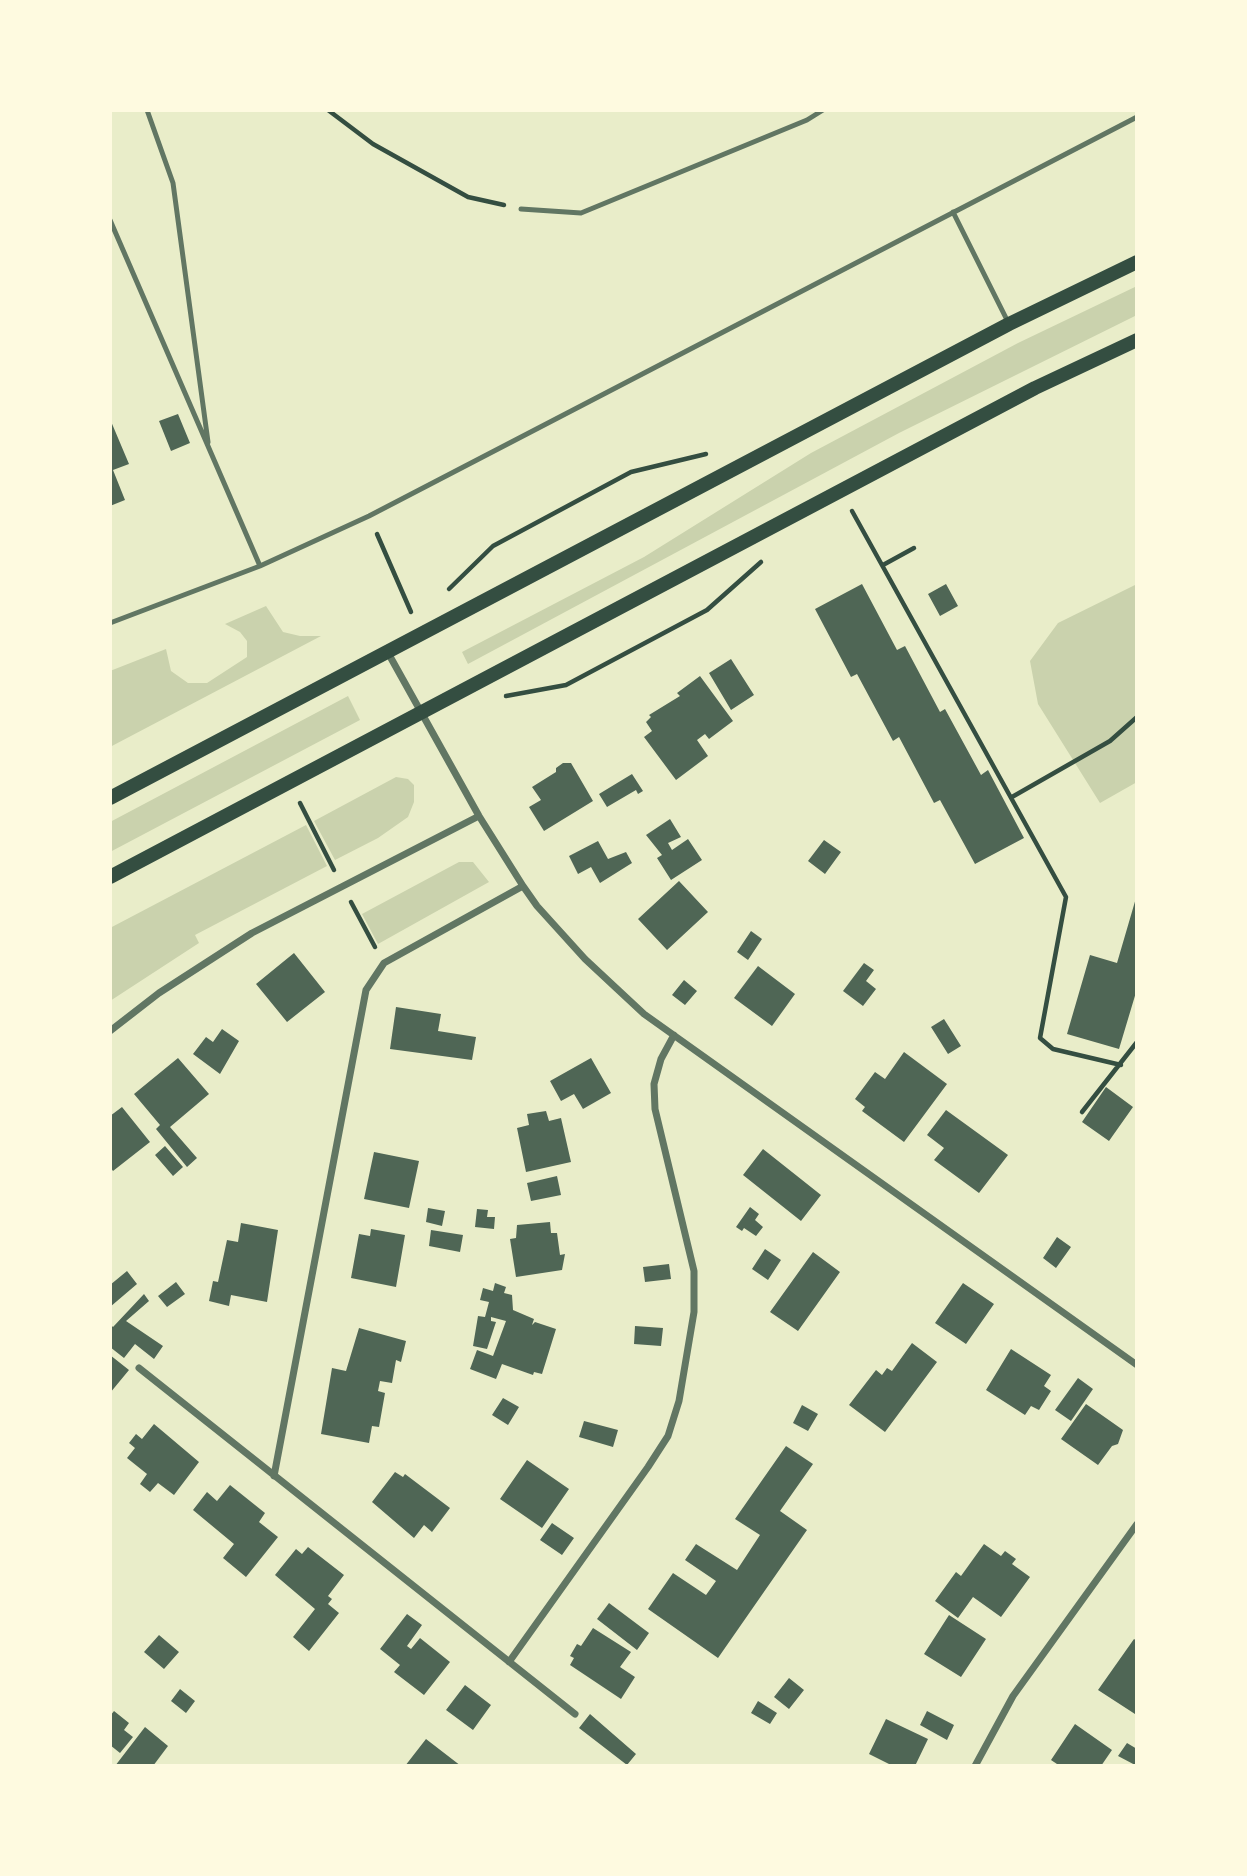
<!DOCTYPE html>
<style>
body{margin:0}
#map{position:relative;width:1247px;height:1876px;overflow:hidden;background:#e9edc9;font-family:"Roboto Condensed",sans-serif}
canvas{display:block}
.frame{position:absolute;inset:0;border:112px solid #fefae0;pointer-events:none}
</style>
<div id="map">
<canvas width="1247" height="1876"></canvas>
<div class="frame"></div>
</div>
<script>
const ctx = document.querySelector('canvas').getContext('2d');
ctx.lineJoin = 'round';
function fillPath(path, color) { ctx.fillStyle = color; ctx.fill(path, 'evenodd'); }
const poly = rows => new Path2D(rows.map(r => 'M' + r).join(''));
function strokePath(path, color, width, dash) { ctx.strokeStyle = color; ctx.lineWidth = width; ctx.lineCap = dash ? 'butt' : 'round'; ctx.setLineDash(dash || []); ctx.stroke(path); }
fillPath(poly([
 [1137,286,1137,315,899,433,468,664,462,652,644,557,811,453,1018,343],
 [1135,585,1137,782,1100,803,1038,704,1030,661,1058,623],
 [266,606,283,632,300,636,321,636,110,747,110,671,166,649,171,671,188,683,207,683,247,657,247,641,240,632,225,624],
 [348,696,360,720,110,852,110,822],
 [396,777,408,779,414,785,414,802,408,817,378,838,335,860,314,821],
 [306,825,327,866,195,935,199,943,110,1001,110,928],
 [459,862,473,862,489,882,378,944,362,914]
]), '#cad2ad');
fillPath(poly([
 [178,414,190,443,171,451,159,421],
 [110,419,129,464,113,470,125,500,110,506],
 [862,584,897,650,905,646,940,712,945,709,981,775,988,770,1024,838,975,864,940,800,934,803,899,737,893,741,857,674,851,677,815,609],
 [946,584,958,606,940,616,928,594],
 [731,659,754,695,731,710,709,673],
 [700,676,733,721,709,739,705,734,697,740,708,756,676,780,644,737,652,731,646,722,651,717,649,715,680,696,677,693],
 [563,763,571,763,593,801,544,831,529,807,541,800,532,787,556,772,556,768],
 [632,774,643,791,638,794,636,790,607,807,599,794],
 [670,819,681,837,668,843,672,850,688,839,702,860,671,880,657,858,662,855,646,835],
 [824,840,841,852,825,874,808,861],
 [598,841,608,859,626,852,632,863,600,883,591,867,578,874,569,856],
 [679,881,708,912,667,950,638,919],
 [1136,898,1137,989,1119,1049,1067,1034,1090,955,1117,963],
 [751,931,762,939,748,960,737,952],
 [294,953,325,992,287,1022,256,984],
 [864,963,874,970,866,981,876,989,863,1006,843,991],
 [758,966,795,994,772,1026,734,998],
 [684,980,697,991,685,1005,672,995],
 [396,1007,441,1014,438,1031,476,1037,472,1060,390,1049],
 [944,1019,961,1046,948,1054,931,1027],
 [222,1029,239,1041,220,1074,193,1054,206,1037,213,1042],
 [904,1052,947,1084,904,1142,862,1111,865,1107,855,1099,875,1072,885,1079],
 [178,1058,209,1094,170,1127,197,1158,187,1167,156,1129,160,1125,134,1094],
 [591,1058,611,1093,583,1109,574,1094,561,1101,550,1081],
 [1106,1087,1133,1107,1109,1141,1082,1122],
 [122,1107,150,1142,113,1171,110,1167,110,1116],
 [946,1110,1008,1155,979,1193,934,1160,944,1148,927,1135],
 [546,1111,549,1121,561,1118,571,1162,526,1172,517,1128,529,1125,527,1114],
 [165,1146,183,1167,173,1176,155,1155],
 [763,1149,821,1195,801,1221,743,1175],
 [374,1152,419,1161,409,1208,364,1199],
 [557,1176,561,1195,531,1201,527,1183],
 [750,1207,759,1214,755,1220,763,1227,756,1236,744,1228,742,1231,736,1227],
 [428,1208,445,1211,442,1226,426,1222],
 [477,1209,488,1210,487,1217,495,1217,494,1229,475,1227],
 [550,1222,551,1233,557,1233,560,1255,565,1254,562,1270,516,1277,510,1239,516,1238,517,1225],
 [241,1223,278,1230,267,1302,231,1295,229,1306,209,1301,213,1281,218,1282,227,1240,238,1242],
 [371,1229,405,1235,396,1287,351,1278,359,1234,370,1236],
 [431,1230,463,1235,460,1252,429,1246],
 [1057,1237,1071,1247,1056,1268,1043,1258],
 [765,1249,781,1260,768,1280,752,1269],
 [813,1252,840,1272,798,1331,770,1312],
 [669,1264,671,1279,645,1282,643,1267],
 [127,1271,137,1284,110,1307,110,1285],
 [176,1282,185,1294,167,1307,158,1296],
 [495,1283,506,1287,504,1293,512,1295,513,1310,534,1319,532,1325,535,1322,556,1329,542,1374,534,1372,533,1375,502,1364,496,1379,470,1369,477,1350,493,1356,506,1321,491,1317,491,1321,496,1322,487,1349,473,1346,478,1316,485,1317,489,1302,480,1300,483,1288,493,1291],
 [963,1283,994,1304,966,1344,935,1323],
 [144,1294,149,1301,126,1321,163,1346,154,1359,135,1344,124,1358,110,1347,110,1324,113,1327],
 [635,1326,663,1328,661,1346,634,1344],
 [359,1328,406,1341,401,1362,396,1360,392,1383,380,1381,378,1391,385,1393,379,1427,372,1426,369,1443,321,1434,332,1368,346,1371],
 [912,1343,937,1362,885,1432,849,1405,876,1370,882,1375,887,1368,892,1371],
 [1011,1349,1051,1375,1044,1386,1051,1391,1039,1410,1031,1406,1025,1415,986,1390],
 [110,1355,129,1370,110,1393],
 [1078,1378,1093,1389,1071,1421,1055,1410],
 [503,1398,519,1407,508,1425,492,1415],
 [1086,1404,1123,1430,1118,1444,1112,1446,1098,1465,1061,1439],
 [802,1405,818,1414,808,1431,793,1423],
 [584,1421,618,1430,613,1447,579,1437],
 [154,1424,199,1462,174,1495,158,1483,150,1492,140,1484,147,1474,127,1458,135,1448,129,1443,136,1434,142,1439],
 [786,1446,813,1464,780,1511,807,1530,718,1658,648,1609,673,1573,706,1595,716,1581,685,1560,696,1544,737,1570,760,1535,735,1519],
 [527,1460,569,1489,542,1528,500,1499],
 [395,1472,403,1477,405,1474,450,1508,432,1532,424,1525,414,1538,372,1502],
 [230,1485,265,1513,259,1522,278,1537,246,1577,223,1558,234,1544,193,1510,207,1492,217,1501],
 [552,1523,574,1538,562,1555,540,1540],
 [984,1544,1001,1556,1005,1551,1016,1559,1012,1564,1030,1577,1001,1617,973,1597,958,1618,935,1601,956,1572,961,1576],
 [308,1547,344,1575,328,1596,332,1599,328,1604,339,1613,309,1651,293,1637,315,1609,275,1575,296,1549,302,1554],
 [609,1603,649,1633,637,1650,597,1619],
 [407,1614,422,1625,407,1646,411,1649,420,1638,450,1662,424,1695,394,1672,400,1665,380,1649],
 [949,1615,986,1639,961,1677,924,1654],
 [593,1628,631,1652,620,1667,635,1677,621,1699,570,1665,574,1658,570,1656,577,1644,581,1646],
 [159,1635,179,1652,164,1669,144,1652],
 [1134,1639,1137,1641,1135,1714,1098,1690],
 [789,1678,804,1690,789,1709,774,1697],
 [465,1685,491,1705,473,1730,446,1710],
 [180,1689,195,1701,186,1713,171,1701],
 [758,1701,777,1713,770,1724,751,1713],
 [114,1711,129,1723,124,1730,133,1737,120,1753,110,1745,110,1716],
 [927,1711,954,1725,947,1740,920,1725],
 [590,1714,636,1754,627,1765,579,1728],
 [886,1719,928,1739,915,1766,893,1766,869,1754],
 [1075,1724,1112,1750,1101,1766,1060,1766,1051,1760],
 [145,1727,168,1746,153,1766,115,1766],
 [426,1739,461,1766,405,1766],
 [1127,1743,1137,1749,1137,1766,1118,1756]
]), '#4f6655');
strokePath(poly([
 [328,110,373,144,468,197,504,205],
 [852,511,1066,897,1040,1038,1053,1049,1121,1065],
 [377,534,411,612],
 [883,565,914,548],
 [449,589,493,546,631,472,706,454],
 [506,696,566,685,707,610,761,562],
 [1012,797,1110,741,1137,717],
 [300,803,334,870],
 [351,902,375,947],
 [1082,1112,1137,1042]
]), '#344e41', 4.5);
strokePath(poly([
 [147,110,173,183,208,442],
 [521,209,581,213,807,120,823,110],
 [953,212,1008,322],
 [110,220,260,566],
 [110,623,260,566,369,516,1137,117]
]), '#617663', 5);
strokePath(poly([
 [387,651,479,816,523,886,537,906,585,959,644,1014,1137,1365],
 [110,1031,159,993,252,933,479,816],
 [139,1368,575,1714],
 [274,1476,366,990,384,963,523,886],
 [509,1662,648,1467,668,1436,679,1401,694,1312,694,1271,655,1109,654,1084,661,1059,674,1035],
 [975,1766,1013,1696,1137,1524]
]), '#617663', 7);
strokePath(poly([
 [110,798,1009,324,1137,262],
 [110,877,1035,388,1137,340]
]), '#344e41', 14);
</script>
